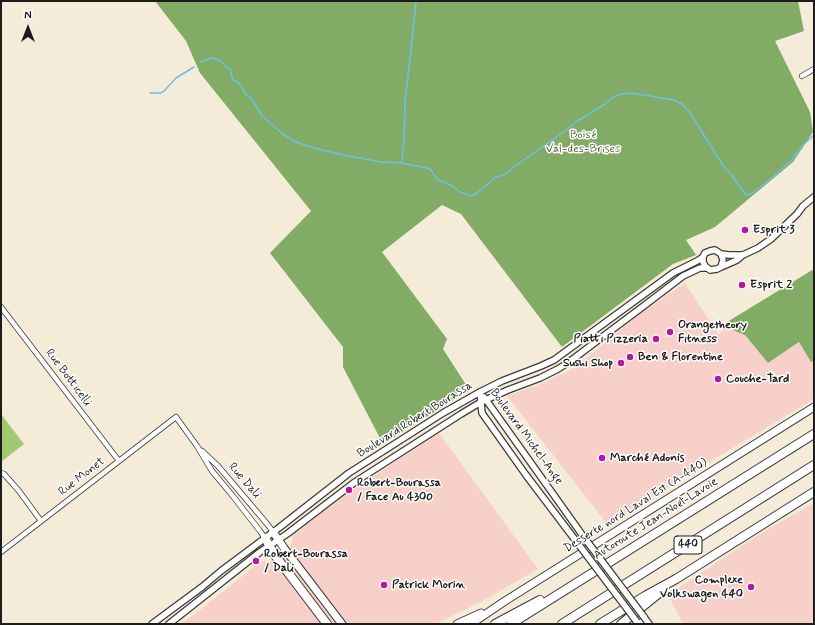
<!DOCTYPE html>
<meta charset="utf-8">
<style>
body{margin:0}
#map{position:relative;width:815px;height:625px;overflow:hidden;background:#f4ecd8;font-family:Mynerve,sans-serif}
canvas{display:block}
.frame{position:absolute;inset:0;border:2px solid #1c1c1c;pointer-events:none}
.north{position:absolute;left:8px;top:8px;width:40px;height:40px;-webkit-text-stroke:3px #fff;paint-order:stroke;rotate:0deg;font-size:11px;font-weight:700;line-height:16px;text-align:center;color:#1c1c1c}
.north::after{content:'';display:block;margin:auto;width:14px;height:18px;background:#1c1c1c;clip-path:polygon(50% 0,100% 100%,50% 72%,0 100%)}
</style>
<div id="map">
<canvas width="815" height="625"></canvas>
<div class="frame"></div>
<div class="north">N</div>
</div>
<script>
const ctx = document.querySelector('canvas').getContext('2d');
ctx.lineJoin = 'round';
function fillPath(path, color) { ctx.fillStyle = color; ctx.fill(path, 'evenodd'); }
const poly = rows => new Path2D(rows.map(r => 'M' + r).join(''));
function strokePath(path, color, width, dash) { ctx.strokeStyle = color; ctx.lineWidth = width; ctx.lineCap = dash ? 'butt' : 'round'; ctx.setLineDash(dash || []); ctx.stroke(path); }
function drawText(font, color, halo, rows, align = 'center') {
  ctx.font = font + ' Mynerve,sans-serif'; ctx.lineWidth = 3; ctx.setLineDash([]); ctx.textBaseline = 'middle'; ctx.strokeStyle = halo; ctx.fillStyle = color; for (const [text, x, y, turn = 0] of rows) {
    ctx.save(); ctx.translate(x, y); ctx.rotate((+turn || 0) * Math.PI / 180); ctx.textAlign = isNaN(turn) ? turn : align; if (halo) ctx.strokeText(text, 0, 0); ctx.fillText(text, 0, 0); ctx.restore();
  }
}
fillPath(poly([
 [685,283,718,334,729,326,735,331,745,335,768,363,800,342,811,362,814,361,814,399,607,524,507,396,540,384,569,371,590,355,638,315],
 [439,433,538,569,479,603,435,624,181,624,199,611,261,561,272,561,291,547,293,535,345,495],
 [814,503,814,624,683,624,668,595,766,530]
]), '#f7d0c9');
fillPath(poly([
 [1,414,24,444,1,462]
]), '#a3c873');
fillPath(poly([
 [155,1,798,1,804,31,775,41,810,112,813,132,793,162,715,227,686,240,696,255,673,264,562,347,461,214,442,205,382,252,447,339,443,349,470,391,461,395,383,444,343,367,343,347,270,253,311,211,200,73,186,41],
 [814,269,814,361,811,362,799,342,768,363,745,335,735,331,729,326,727,322]
]), '#82ac65');
strokePath(poly([
 [201,62,211,58,216,59,221,61,227,68,230,69,233,80,240,84,246,95,249,96,252,99,262,116,284,135,296,142,314,148,343,155,381,162,402,163,427,168,430,169,438,180,451,185,460,192,471,196,476,194,496,177,504,175,515,166,565,131,576,122,605,104,613,97,621,94,631,93,674,100,682,104,690,113,724,167,731,174,746,195,753,193,774,176,791,161,801,147,814,135],
 [150,93,161,93,165,90,176,78,194,67],
 [402,163,404,140,405,103,413,31,416,1]
]), '#6dbfe8', 1.5);
const minor = poly([
 [802,76,814,69],
 [1,307,119,461],
 [202,451,218,466,268,525,273,532],
 [1,473,4,474,19,491,41,521],
 [1,552,176,417,197,446,212,471,232,495,260,531,265,538]
]);
const tertiary = poly([
 [721,254,729,255,742,255],
 [721,267,723,260,721,254,715,250,710,251,705,253,703,257,703,262,705,266,710,270,717,269,721,267,737,260,743,255,758,248,771,239,797,214,803,206,814,197],
 [480,392,482,413,526,475,576,541],
 [484,397,583,536],
 [644,617,649,624],
 [152,624,202,587,221,571,280,527,349,473,443,413,480,392,502,381,541,366,554,360,673,273,697,261,703,257],
 [169,624,260,552,287,534,355,482,461,414,481,402,508,390,540,378,558,369,569,362,645,305,683,276,700,268,706,268]
]);
const primary = poly([
 [273,532,284,548,342,624],
 [457,624,481,613],
 [471,624,505,601,814,407]
]);
const trunk = poly([
 [265,538,274,554,327,624],
 [600,624,645,596,676,579,814,492],
 [621,624,663,590]
]);
const motorway = poly([
 [495,624,540,600],
 [511,624,814,434],
 [562,624,814,465]
]);
strokePath(minor, '#3c3b38', 6);
strokePath(tertiary, '#3c3b38', 8);
strokePath(primary, '#3c3b38', 9);
strokePath(trunk, '#3c3b38', 10);
strokePath(motorway, '#3c3b38', 10);
strokePath(minor, '#fff', 4.5);
strokePath(tertiary, '#fff', 5.5);
strokePath(primary, '#fff', 7);
strokePath(trunk, '#fff', 8);
strokePath(motorway, '#fff', 8);
const tertiaryBridge = poly([
 [583,536,644,617],
 [576,541,637,622]
]);
strokePath(tertiaryBridge, '#3c3b38', 8, []);
strokePath(tertiaryBridge, '#fff', 5.5);
for (const [x, y, r, color] of [
 [745,230,4,"#b5179e"],
 [742,285,4,"#b5179e"],
 [670,332,4,"#b5179e"],
 [656,339,4,"#b5179e"],
 [630,357,4,"#b5179e"],
 [621,363,4,"#b5179e"],
 [718,379,4,"#b5179e"],
 [602,458,4,"#b5179e"],
 [349,490,4,"#b5179e"],
 [256,561,4,"#b5179e"],
 [384,585,4,"#b5179e"],
 [751,587,4,"#b5179e"]
]) { const dot = new Path2D(); dot.arc(x, y, r, 0, 2 * Math.PI); ctx.fillStyle = color; ctx.fill(dot); strokePath(dot, '#fff', 1.5); }
for (const [x, y, w] of [
 [688,545,28]
]) { const box = new Path2D(); box.roundRect(x - w / 2, y - 9, w, 18, 3); ctx.fillStyle = '#fff'; ctx.fill(box); strokePath(box, '#1c1c1c', 1); }
drawText('bold 11px', '#1c1c1c', null, [
 ["440",688,545]
]);
drawText('12px', '#52613f', '#fff', [
 ["Boisé",583,135],
 ["Val-des-Brises",583,149]
]);
drawText('bold 12px', '#1c1c1c', '#fff', [
 ["Esprit 3",753,230],
 ["Esprit 2",750,285],
 ["Orangetheory",678,325],
 ["Fitness",678,339],
 ["Piatti Pizzeria",648,339,"right"],
 ["Ben & Florentine",638,357],
 ["Sushi Shop",613,363,"right"],
 ["Couche-Tard",726,379],
 ["Marché Adonis",610,458],
 ["Robert-Bourassa",357,483],
 ["/ Face Au 4300",357,497],
 ["Robert-Bourassa",264,554],
 ["/ Dali",264,568],
 ["Complexe",743,580,"right"],
 ["Volkswagen 440",743,594,"right"],
 ["Patrick Morin",392,585]
], 'left');
drawText('12px', '#1c1c1c', '#fff', [
 ["Rue Botticelli",68,378,53],
 ["Boulevard Robert Bourassa",415,420,-32],
 ["Boulevard Michel-Ange",526,437,54],
 ["Rue Monet",82,477,-38],
 ["Rue Dali",244,481,49],
 ["Desserte nord Laval Est (A-440)",636,506,-32],
 ["Autoroute Jean-Noël-Lavoie",656,519,-32]
]);
</script>
